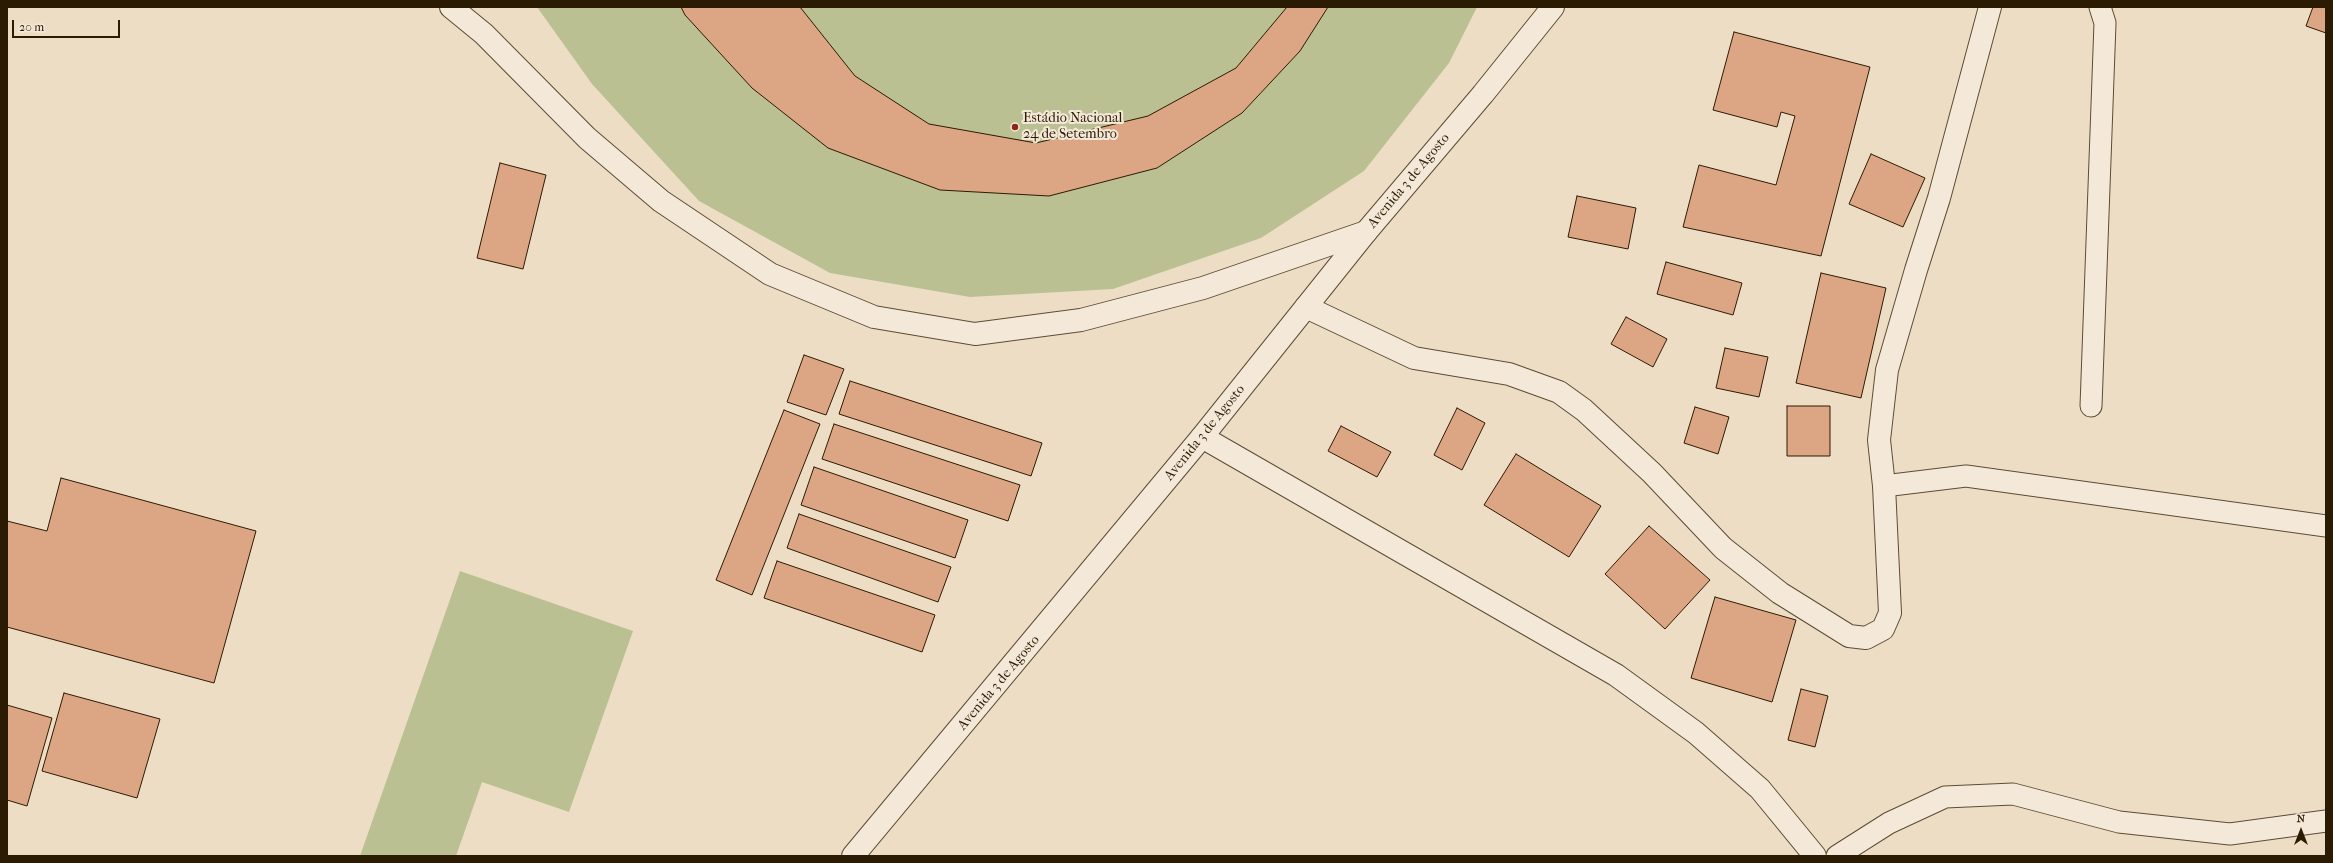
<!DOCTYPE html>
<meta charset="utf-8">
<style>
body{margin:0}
#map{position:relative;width:2333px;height:863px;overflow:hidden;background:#eeddc5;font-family:"IM FELL French Canon",serif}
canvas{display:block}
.frame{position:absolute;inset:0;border:8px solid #2c1b03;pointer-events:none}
.north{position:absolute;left:2281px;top:811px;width:40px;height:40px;-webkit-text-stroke:3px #f4e9d9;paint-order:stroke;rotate:0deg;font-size:11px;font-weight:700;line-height:16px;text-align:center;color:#2c1b03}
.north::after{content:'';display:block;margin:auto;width:14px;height:18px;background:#2c1b03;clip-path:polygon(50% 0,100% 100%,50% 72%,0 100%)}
.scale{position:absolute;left:12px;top:20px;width:108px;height:18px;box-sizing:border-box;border:2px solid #2c1b03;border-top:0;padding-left:5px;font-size:12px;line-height:14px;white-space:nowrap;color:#2c1b03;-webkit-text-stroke:3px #f4e9d9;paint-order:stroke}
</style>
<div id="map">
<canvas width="2333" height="863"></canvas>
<div class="frame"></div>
<div class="north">N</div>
<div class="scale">20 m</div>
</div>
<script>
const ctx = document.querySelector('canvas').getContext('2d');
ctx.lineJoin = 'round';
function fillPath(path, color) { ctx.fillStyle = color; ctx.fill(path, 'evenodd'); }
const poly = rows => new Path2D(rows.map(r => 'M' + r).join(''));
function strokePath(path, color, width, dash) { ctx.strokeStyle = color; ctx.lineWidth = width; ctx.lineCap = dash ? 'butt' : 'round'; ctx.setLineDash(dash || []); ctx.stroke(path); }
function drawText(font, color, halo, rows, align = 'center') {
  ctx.font = font + ' "IM FELL French Canon",serif'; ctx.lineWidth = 4; ctx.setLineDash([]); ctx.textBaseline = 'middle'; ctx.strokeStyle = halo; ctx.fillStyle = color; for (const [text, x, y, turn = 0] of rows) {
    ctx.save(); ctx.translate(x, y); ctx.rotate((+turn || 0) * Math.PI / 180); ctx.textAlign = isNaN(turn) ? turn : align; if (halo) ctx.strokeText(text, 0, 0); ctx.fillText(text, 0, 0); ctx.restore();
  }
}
fillPath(poly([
 [537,7,1477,7,1449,63,1364,171,1261,238,1113,289,970,297,830,273,699,201,592,84],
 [460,571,633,631,569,812,482,782,456,856,360,856]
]), '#bbc093');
const building = poly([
 [681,7,800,7,855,76,929,124,1036,143,1148,116,1236,68,1287,7,1328,7,1300,51,1242,113,1157,168,1049,196,940,190,828,148,752,88,685,15,681,7],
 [2313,7,2326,7,2326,33,2306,26,2313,7],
 [1734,32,1870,67,1821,256,1683,227,1699,165,1776,185,1795,116,1781,112,1777,127,1713,110,1734,32],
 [1871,154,1925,178,1903,227,1849,204,1871,154],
 [500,163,546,175,523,269,477,258,500,163],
 [1577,196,1636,208,1628,249,1568,237,1577,196],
 [1666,262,1742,283,1733,315,1657,294,1666,262],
 [1821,273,1886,288,1861,398,1796,383,1821,273],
 [1626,317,1667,339,1653,367,1611,344,1626,317],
 [1725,348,1768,357,1759,397,1716,388,1725,348],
 [804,355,844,369,826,415,787,402,804,355],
 [850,381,1042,443,1031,476,839,414,850,381],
 [1787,406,1830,406,1830,456,1787,456,1787,406],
 [1695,407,1729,417,1718,454,1684,443,1695,407],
 [1457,408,1485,423,1462,470,1434,455,1457,408],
 [784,410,820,424,752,595,716,580,784,410],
 [834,424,1020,485,1008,521,822,459,834,424],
 [1341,426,1391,452,1377,477,1328,451,1341,426],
 [1516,454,1601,506,1569,557,1484,505,1516,454],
 [814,467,968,520,955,558,801,505,814,467],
 [61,478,256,531,214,683,7,627,7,521,47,531,61,478],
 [799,514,951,567,938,602,787,548,799,514],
 [1649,526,1710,580,1665,629,1605,574,1649,526],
 [777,561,935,615,922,652,764,598,777,561],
 [1715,597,1796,620,1772,702,1691,678,1715,597],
 [1801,689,1828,696,1815,747,1788,740,1801,689],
 [64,693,160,719,137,798,42,771,64,693],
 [7,705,52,718,27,806,7,800,7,705]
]);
fillPath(building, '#dca583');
strokePath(building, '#2c1b03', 1);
const service = poly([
 [2091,406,2105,23,2100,7],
 [1884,486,1966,476,2326,526],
 [1837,856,1889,823,1945,797,2013,794,2119,822,2230,834,2326,821]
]);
const minor = poly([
 [451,7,484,34,587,138,661,201,770,274,874,317,975,334,1081,320,1203,288,1366,232],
 [1306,307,1414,358,1509,374,1559,392,1584,410,1652,473,1723,548,1780,593,1849,636,1866,638,1883,629,1890,613,1884,486,1879,440,1887,370,1916,270,1939,198,1990,7],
 [1202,437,1616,675,1696,733,1760,789,1815,856]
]);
const tertiary = poly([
 [853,856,1202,437,1366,232,1483,94,1553,7]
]);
strokePath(service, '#5c4c34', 23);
strokePath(minor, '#5c4c34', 24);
strokePath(tertiary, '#5c4c34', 24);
strokePath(service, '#f4e9d9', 21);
strokePath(minor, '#f4e9d9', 22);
strokePath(tertiary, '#f4e9d9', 22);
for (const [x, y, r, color] of [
 [1015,127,4,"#8f2418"]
]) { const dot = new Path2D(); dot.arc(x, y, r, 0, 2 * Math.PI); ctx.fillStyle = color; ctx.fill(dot); strokePath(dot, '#f4e9d9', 1.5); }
drawText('14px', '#2c1b03', '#f4e9d9', [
 ["Estádio Nacional",1023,119],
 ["24 de Setembro",1023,135]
], 'left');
drawText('14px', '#2c1b03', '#f4e9d9', [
 ["Avenida 3 de Agosto",1409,181,-50],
 ["Avenida 3 de Agosto",1205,433,-51],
 ["Avenida 3 de Agosto",999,683,-50]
]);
</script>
